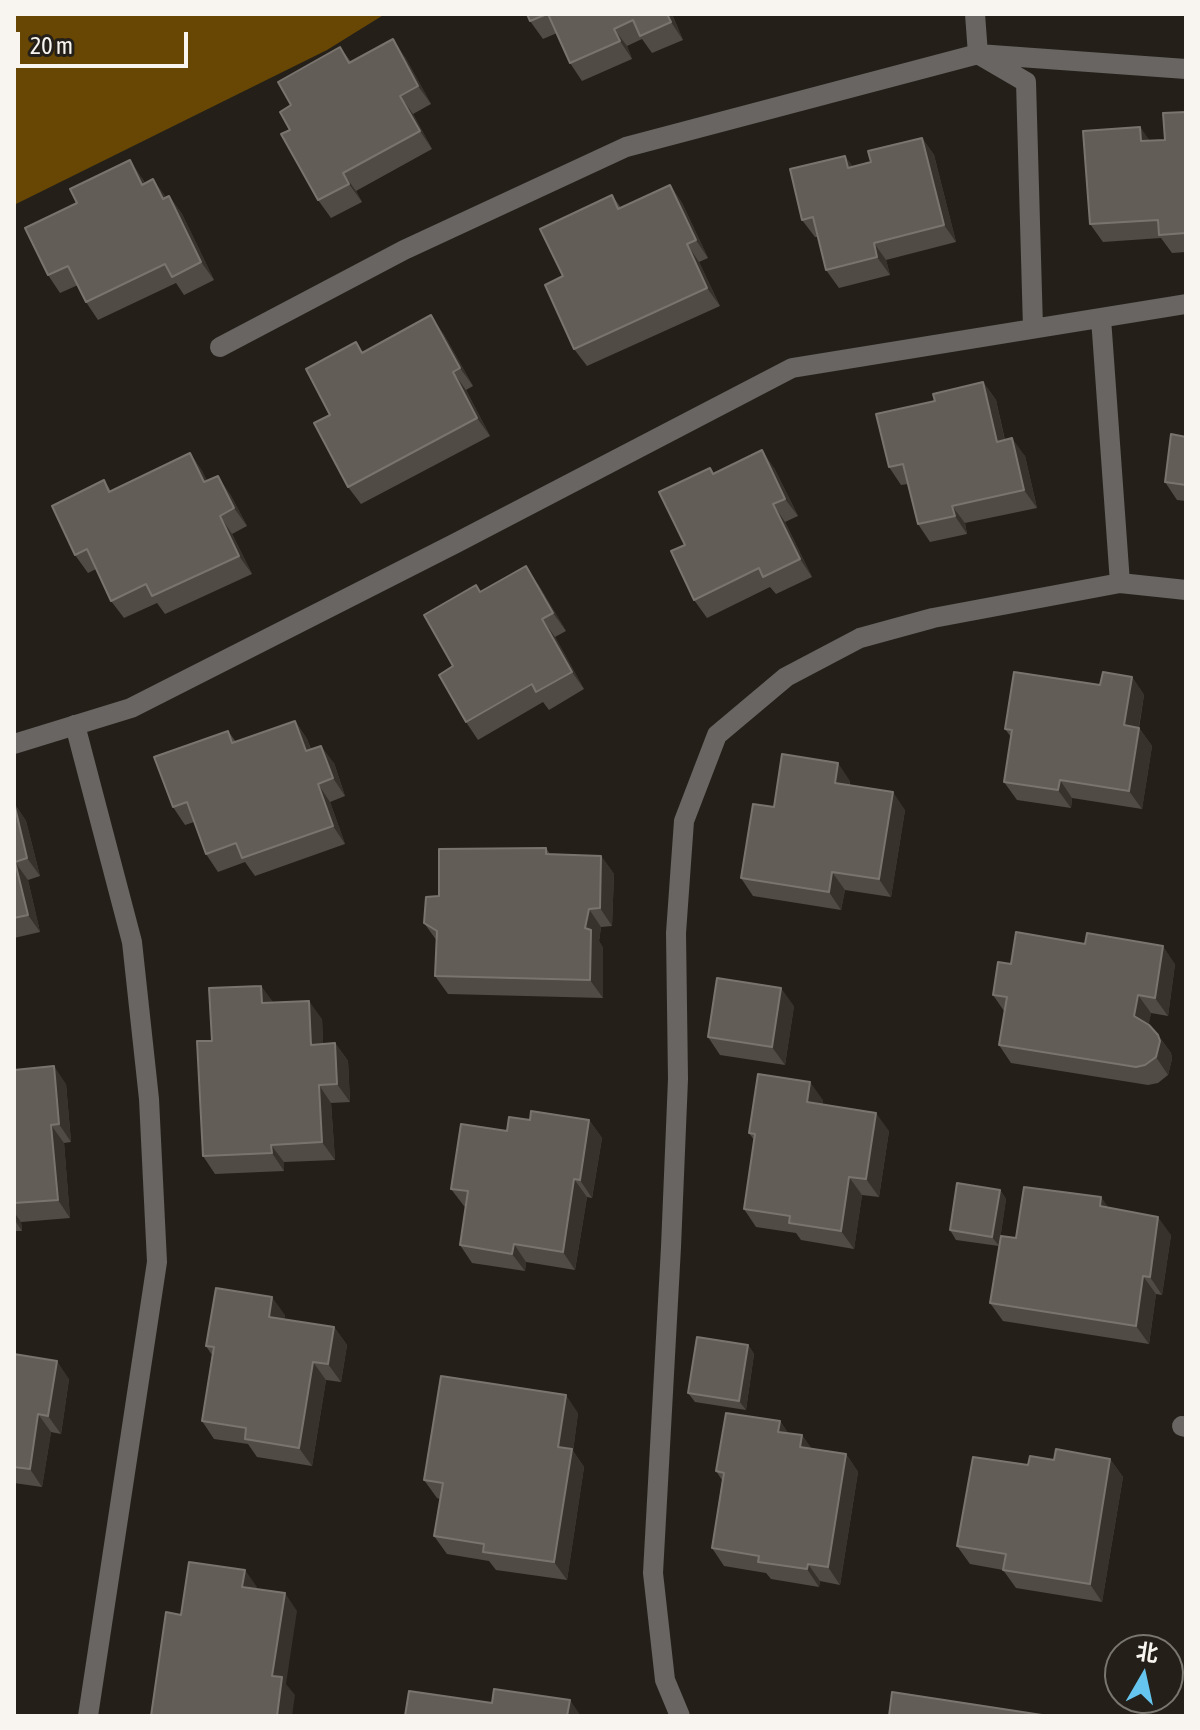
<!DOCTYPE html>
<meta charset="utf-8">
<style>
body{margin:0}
#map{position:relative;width:1200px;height:1730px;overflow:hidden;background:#242019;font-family:"Asap Condensed","Noto Sans SC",sans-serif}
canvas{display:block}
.frame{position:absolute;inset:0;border:16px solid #f8f5f0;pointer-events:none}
.north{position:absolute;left:1104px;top:1634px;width:80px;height:80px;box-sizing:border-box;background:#242019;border:2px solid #79756f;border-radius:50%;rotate:9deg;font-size:22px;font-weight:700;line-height:32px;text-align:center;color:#f8f5f0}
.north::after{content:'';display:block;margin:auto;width:28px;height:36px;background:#65c5ee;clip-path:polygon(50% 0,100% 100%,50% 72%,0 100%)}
.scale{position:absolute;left:16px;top:32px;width:172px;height:36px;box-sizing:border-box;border:4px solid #f8f5f0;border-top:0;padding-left:10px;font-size:24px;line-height:28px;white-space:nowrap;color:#f8f5f0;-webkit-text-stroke:6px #242019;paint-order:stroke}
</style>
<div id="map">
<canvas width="1200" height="1730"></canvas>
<div class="frame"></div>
<div class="north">北</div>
<div class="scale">20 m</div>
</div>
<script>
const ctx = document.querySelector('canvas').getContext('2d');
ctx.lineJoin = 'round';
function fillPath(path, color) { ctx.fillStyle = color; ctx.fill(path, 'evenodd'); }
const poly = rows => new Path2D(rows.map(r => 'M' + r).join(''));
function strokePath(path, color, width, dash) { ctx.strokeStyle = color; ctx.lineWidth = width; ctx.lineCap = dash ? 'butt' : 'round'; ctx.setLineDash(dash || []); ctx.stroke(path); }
fillPath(poly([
 [14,14,385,14,327,50,14,205]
]), '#674703');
strokePath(poly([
 [75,725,132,942,149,1099,157,1262,88,1716],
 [1182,1426,1186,1427]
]), '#686562', 20);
strokePath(poly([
 [975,14,978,54,1026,82,1033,328],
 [1101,318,1120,583],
 [220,347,404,250,626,147,978,54,1186,69],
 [14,744,131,708,456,543,792,368,1186,304],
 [680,1716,665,1680,653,1573,671,1247,678,1079,676,933,684,821,717,735,786,677,860,638,933,618,1120,583,1186,590]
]), '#686562', 20);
fillPath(poly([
 [527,14,672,14,683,40,652,53,642,39,627,46,632,59,582,81,570,63,557,33,543,39,530,21],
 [340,47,351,62,405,57,431,104,413,114,432,149,356,191,362,202,331,218,318,200,290,130,291,105],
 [1186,112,1186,252,1172,253,1161,238,1103,242,1090,224,1140,127,1149,141,1165,140],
 [922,138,934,155,956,242,886,260,890,275,839,288,826,270,818,237,815,237,802,220,853,166,871,162],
 [142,178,145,183,166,198,169,196,182,214,214,280,184,295,176,283,98,320,86,302,78,285,60,293,48,275],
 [670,185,682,203,708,258,699,262,720,306,587,366,574,349,563,276,612,195,621,208],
 [443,333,473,386,466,390,490,436,361,504,348,487,330,415,363,352],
 [983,382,996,400,1005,440,1025,456,1037,508,965,523,967,534,930,542,918,524,908,484,901,485,889,467,935,401],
 [1186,437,1186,501,1177,500,1165,482],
 [190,453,202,471,207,481,230,494,247,526,232,534,252,574,165,614,157,603,124,618,111,601,96,569,88,573,75,555,104,480,111,491],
 [774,468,798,516,785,522,812,577,776,594,770,587,707,618,694,600,685,545,714,474],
 [538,584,566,631,555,637,584,689,549,710,543,702,478,740,466,722,453,666,480,592],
 [1132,677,1144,695,1139,728,1152,746,1142,809,1072,798,1071,808,1017,800,1004,782,1011,737,1005,729,1100,685],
 [295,721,307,739,311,749,334,763,345,796,330,802,345,844,255,876,245,862,218,872,206,854,194,822,185,825,173,807,228,731,236,742],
 [850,781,850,785,905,810,891,897,845,890,841,910,753,896,741,878,774,807],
 [14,803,26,821,40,876,28,880,40,932,14,938],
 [546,848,550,854,601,856,614,874,612,926,601,927,599,941,603,948,603,998,448,994,435,976,437,941,424,923,439,896],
 [1011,964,1175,964,1168,1016,1151,1013,1148,1025,1158,1035,1171,1053,1172,1059,1168,1075,1158,1083,1148,1085,1011,1063,999,1045,1004,1011,993,995],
 [261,986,273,1003,322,1019,323,1044,335,1043,348,1061,350,1102,331,1103,335,1160,284,1162,284,1171,215,1174,203,1156,212,1041],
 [794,1006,785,1065,720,1055,708,1037],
 [14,1070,66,1084,71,1142,64,1143,70,1218,21,1222,22,1231,14,1231],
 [823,1100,822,1105,889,1131,879,1197,862,1195,854,1249,801,1240,796,1233,756,1227,744,1209,754,1140,749,1133],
 [589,1120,602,1138,592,1198,587,1197,575,1270,526,1262,525,1271,472,1263,460,1245,466,1207,464,1206,451,1189,507,1131],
 [1000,1190,1006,1199,999,1246,956,1240,950,1230],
 [1108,1207,1171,1235,1162,1295,1156,1294,1149,1344,1003,1321,990,1303,1016,1238],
 [285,1315,284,1319,334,1327,347,1345,341,1382,326,1380,312,1466,257,1457,248,1444,214,1439,202,1421,212,1355,206,1346],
 [748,1345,754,1354,746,1410,695,1402,688,1393],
 [14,1354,69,1379,61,1434,51,1432,42,1487,14,1483],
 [578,1413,573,1451,584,1467,567,1580,496,1570,489,1561,447,1554,434,1536,440,1499,437,1498,424,1480],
 [780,1421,788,1433,802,1435,811,1449,846,1454,858,1472,840,1585,820,1581,819,1587,771,1579,766,1573,724,1566,712,1548,722,1480,716,1471],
 [1110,1459,1123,1477,1102,1602,1016,1588,1003,1570,970,1564,957,1546,1028,1465,1054,1460]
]), '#504b44');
fillPath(poly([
 [667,14,672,14,683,40,671,22],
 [614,29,627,46,632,59,620,41],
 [393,39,405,57,431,104,418,86],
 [400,96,413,114,432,149,420,131],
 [1140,127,1153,145,1141,141],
 [922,138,934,155,956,242,944,225],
 [845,156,858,173,848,168],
 [130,160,142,178,155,203,142,185],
 [343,173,356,191,362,202,349,184],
 [153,179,166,197,176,217,163,199],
 [670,185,682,203,708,258,696,240],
 [169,196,182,214,214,280,201,262],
 [874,243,886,260,890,275,877,257],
 [687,244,699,262,720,306,707,288],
 [431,315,443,333,473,386,460,368],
 [453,372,466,390,490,436,477,418],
 [983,382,996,400,1009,460,997,442],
 [1012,438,1025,456,1037,508,1024,490],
 [762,450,774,468,798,516,785,499],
 [190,453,202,471,217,500,204,482],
 [218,476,230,494,247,526,234,508],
 [773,504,785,522,812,577,800,559],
 [952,506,965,523,967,534,955,516],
 [220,516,232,534,252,574,239,556],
 [526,566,538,584,566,631,553,613],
 [542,619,555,637,584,689,572,672],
 [1132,677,1144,695,1136,743,1124,725],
 [295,721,307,739,318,769,306,751],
 [1139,728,1152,746,1142,809,1129,791],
 [321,746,334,763,345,796,333,778],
 [838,763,850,781,847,801,835,783],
 [1060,780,1072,798,1071,808,1058,790],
 [318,784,330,802,345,844,333,826],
 [893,792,905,810,891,897,879,879],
 [14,803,26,821,40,876,27,858],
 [601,856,614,874,612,926,600,908],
 [15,862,28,880,40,932,28,915],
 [832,872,845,890,841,910,829,892],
 [589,909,601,927,599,941,603,948,603,998,590,980,585,928],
 [1163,946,1175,964,1168,1016,1155,998],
 [261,986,274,1003,262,1003],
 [781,988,794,1006,785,1065,772,1047],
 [1138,995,1151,1013,1147,1034,1134,1016],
 [309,1001,322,1019,324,1063,311,1045],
 [1158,1035,1171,1053,1172,1059,1168,1075,1156,1057],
 [335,1043,348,1061,350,1102,337,1084],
 [54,1066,66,1084,71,1142,59,1124],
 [810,1082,823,1100,820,1120,807,1102],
 [319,1085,331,1103,335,1160,322,1142],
 [876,1113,889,1131,879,1197,866,1179],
 [589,1120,602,1138,592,1198,580,1180],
 [51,1125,64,1143,70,1218,58,1200],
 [271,1145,284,1162,284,1171,272,1153],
 [849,1177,862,1195,854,1249,841,1231],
 [574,1179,587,1197,575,1270,563,1252],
 [1000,1190,1006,1199,999,1246,992,1237],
 [1101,1197,1114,1215,1100,1206],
 [14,1212,21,1222,22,1231,14,1219],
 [1158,1217,1171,1235,1162,1295,1150,1277],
 [514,1244,526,1262,525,1271,512,1254],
 [1143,1276,1156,1294,1149,1344,1136,1326],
 [272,1297,285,1315,281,1335,269,1317],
 [334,1327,347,1345,341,1382,328,1364],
 [748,1345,754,1354,746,1410,739,1401],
 [57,1361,69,1379,61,1434,48,1416],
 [313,1362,326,1380,312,1466,299,1448],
 [566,1395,578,1413,573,1451,584,1467,567,1580,554,1562,558,1447],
 [38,1414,51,1432,42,1487,30,1469],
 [780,1421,792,1439,778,1432],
 [802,1435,815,1453,800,1447],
 [846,1454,858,1472,840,1585,828,1567],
 [1110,1459,1123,1477,1102,1602,1090,1584],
 [808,1564,820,1581,819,1587,807,1569],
 [245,1570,257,1587,254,1604,242,1587],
 [285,1593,297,1611,286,1684,295,1695,292,1716,277,1716,272,1676],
 [570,1700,581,1716,567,1716]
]), '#37322b');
const building = poly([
 [527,14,547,14,530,21,527,14],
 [548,14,667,14,671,22,640,36,633,20,614,29,620,41,570,63,548,14],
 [393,39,418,86,400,96,420,131,343,173,349,184,318,200,281,134,290,130,280,112,291,105,278,82,340,47,349,63,393,39],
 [1186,112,1186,233,1159,235,1158,220,1090,224,1083,131,1140,127,1141,141,1165,140,1163,113,1186,112],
 [922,138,944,225,874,243,877,257,826,270,813,217,802,220,790,169,845,156,848,168,871,162,868,151,922,138],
 [130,160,142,185,153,179,163,199,169,196,201,262,172,277,165,264,86,302,68,266,48,275,25,228,77,203,70,189,130,160],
 [670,185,696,240,687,244,707,288,574,349,545,285,563,276,540,229,612,195,618,209,670,185],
 [431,315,460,368,453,372,477,418,348,487,314,423,330,415,306,369,356,342,362,353,431,315],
 [983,382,997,442,1012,438,1024,490,952,506,955,516,918,524,903,464,889,467,876,414,935,401,933,394,983,382],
 [1171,434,1186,437,1186,485,1165,482,1171,434],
 [762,450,785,499,773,504,800,559,763,577,759,568,694,600,671,551,685,545,659,492,710,468,713,474,762,450],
 [190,453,204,482,218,476,234,508,220,516,239,556,152,596,146,584,111,601,87,549,75,555,52,506,104,480,109,492,190,453],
 [526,566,553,613,542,619,572,672,536,692,532,684,466,722,439,675,453,666,424,615,476,585,480,592,526,566],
 [1014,672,1100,685,1103,672,1132,677,1124,725,1139,728,1129,791,1060,780,1058,790,1004,782,1012,730,1005,729,1014,672],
 [295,721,306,751,321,746,333,778,318,784,333,826,242,858,236,843,206,854,187,802,173,807,154,757,228,731,232,743,295,721],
 [782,754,838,763,835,783,893,792,879,879,832,872,829,892,741,878,753,804,774,807,782,754],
 [14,803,27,858,15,862,28,915,14,918,14,803],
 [546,848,546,854,601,856,600,908,589,909,585,928,591,930,590,980,435,976,437,931,424,923,426,897,439,896,439,849,546,848],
 [1016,932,1085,944,1087,933,1163,946,1155,998,1138,995,1134,1016,1149,1025,1158,1035,1160,1041,1156,1057,1145,1065,1136,1067,999,1045,1007,997,993,995,998,962,1011,964,1016,932],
 [717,978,781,988,772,1047,708,1037,717,978],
 [261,986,262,1003,309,1001,311,1045,335,1043,337,1084,319,1085,322,1142,271,1145,272,1153,203,1156,197,1041,212,1041,209,988,261,986],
 [54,1066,59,1124,51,1125,58,1200,14,1203,14,1070,54,1066],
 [758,1074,810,1082,807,1102,876,1113,866,1179,849,1177,841,1231,789,1223,790,1216,744,1209,755,1134,749,1133,758,1074],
 [531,1111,589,1120,580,1180,574,1179,563,1252,514,1244,512,1254,460,1245,468,1191,451,1189,461,1124,507,1131,509,1117,530,1120,531,1111],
 [957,1183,1000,1190,992,1237,950,1230,957,1183],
 [1024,1187,1101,1197,1100,1206,1158,1217,1150,1277,1143,1276,1136,1326,990,1303,1001,1236,1016,1238,1024,1187],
 [216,1288,272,1297,269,1317,334,1327,328,1364,313,1362,299,1448,245,1439,246,1428,202,1421,214,1347,206,1346,216,1288],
 [697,1337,748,1345,739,1401,688,1393,697,1337],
 [14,1354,57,1361,48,1416,38,1414,30,1469,14,1467,14,1354],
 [441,1376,566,1395,558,1447,572,1449,554,1562,483,1552,484,1544,434,1536,443,1483,424,1480,441,1376],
 [726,1413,780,1421,778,1432,802,1435,800,1447,846,1454,828,1567,808,1564,807,1569,758,1562,759,1556,712,1548,724,1473,716,1471,726,1413],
 [1056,1449,1110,1459,1090,1584,1003,1570,1006,1554,957,1546,973,1457,1028,1465,1030,1456,1054,1460,1056,1449],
 [189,1562,245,1570,242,1587,285,1593,272,1676,282,1677,277,1716,151,1716,166,1612,181,1615,189,1562],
 [494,1689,570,1700,567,1716,405,1716,409,1691,492,1703,494,1689],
 [892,1692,1042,1715,1041,1716,889,1716,892,1692]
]);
fillPath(building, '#625d56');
strokePath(building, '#79756e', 2);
</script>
